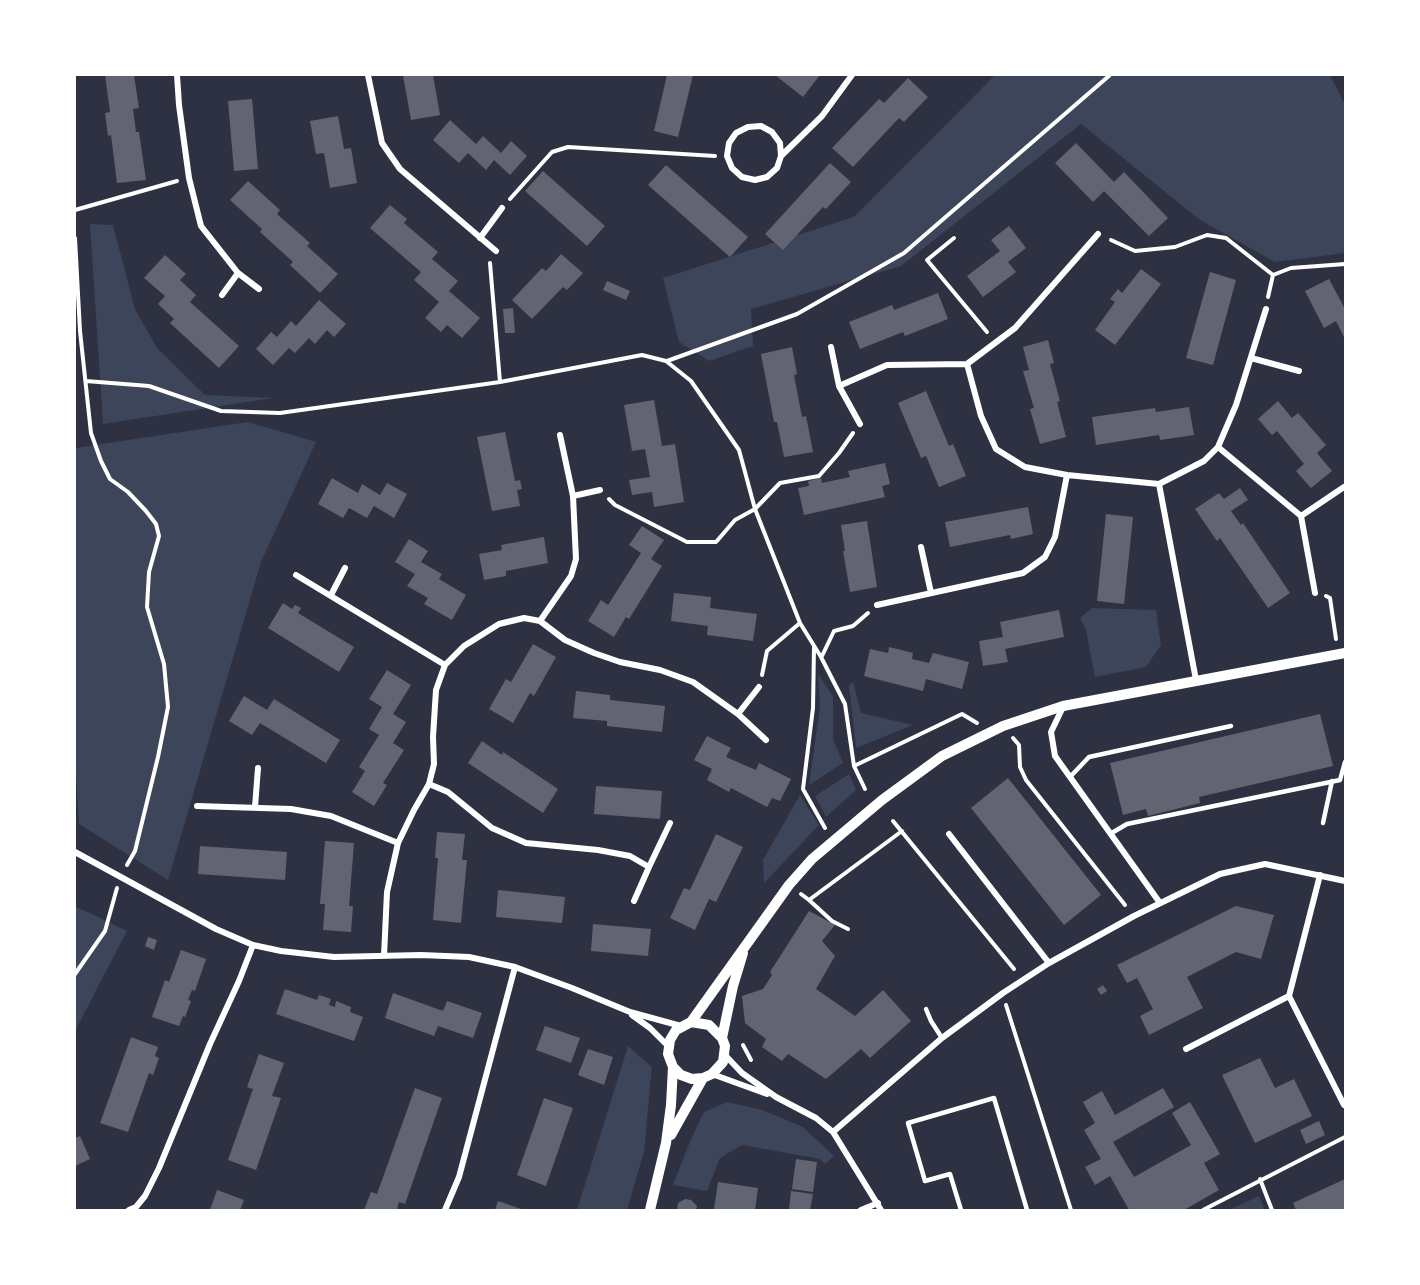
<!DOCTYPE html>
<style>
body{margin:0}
#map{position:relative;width:1420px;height:1285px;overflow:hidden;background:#2d3142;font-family:"Roboto Condensed",sans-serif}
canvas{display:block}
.frame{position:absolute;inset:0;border:76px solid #fff;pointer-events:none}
</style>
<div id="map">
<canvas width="1420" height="1285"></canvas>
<div class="frame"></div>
</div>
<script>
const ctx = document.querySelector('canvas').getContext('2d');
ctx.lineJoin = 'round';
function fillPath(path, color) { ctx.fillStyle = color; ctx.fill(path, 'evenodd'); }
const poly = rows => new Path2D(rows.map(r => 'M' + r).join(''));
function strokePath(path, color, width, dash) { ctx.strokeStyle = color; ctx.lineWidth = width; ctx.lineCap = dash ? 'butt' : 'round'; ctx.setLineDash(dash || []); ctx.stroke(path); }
fillPath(poly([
 [995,75,1330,75,1345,105,1345,253,1275,262,1200,220,1081,124,901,266,751,309,753,346,709,361,679,342,663,278,854,217],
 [90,224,113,225,135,309,157,348,205,395,273,398,103,424],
 [248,422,316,442,261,562,168,880,79,824,75,758,75,448],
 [1092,608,1156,610,1161,645,1146,667,1095,677,1086,630,1080,618],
 [818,674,833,696,833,739,843,763,809,785,820,706],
 [853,682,861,713,913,725,856,748,849,686],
 [849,774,856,790,826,817,815,796],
 [800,795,819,825,764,883,763,860],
 [75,906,127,931,75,1031],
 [628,1046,652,1067,644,1152,627,1210,577,1210],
 [727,1102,762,1110,803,1127,834,1156,825,1164,820,1159,742,1145,720,1158,707,1191,673,1185,691,1139,704,1112],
 [1259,1196,1265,1210,1229,1210]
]), '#3c4559');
fillPath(poly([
 [105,75,134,75,139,108,133,109,136,132,139,132,146,180,117,183,111,135,108,136,105,113,110,112],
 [403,75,433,75,440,115,411,120],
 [667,75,693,75,678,137,654,131],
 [775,75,820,75,803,97],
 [908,78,928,97,904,122,899,118,853,167,832,148,879,99,884,103],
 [252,99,258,169,234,171,228,101],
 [338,116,344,149,351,148,357,183,330,188,324,153,316,154,310,121],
 [450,120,476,144,483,136,501,153,511,141,527,156,510,175,494,160,486,170,468,153,459,163,433,140],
 [1076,143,1114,182,1124,172,1168,218,1149,236,1104,191,1093,202,1055,163],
 [830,163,851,182,826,209,823,207,783,250,765,234],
 [666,165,748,237,730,257,648,185],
 [543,171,605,226,587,246,525,191],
 [248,181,280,210,277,214,310,243,307,246,338,274,320,293,290,265,293,262,260,232,262,229,230,200],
 [390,205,407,219,404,223,438,252,432,259,458,281,449,291,480,318,462,338,447,325,441,332,425,318,439,302,414,280,421,272,370,228],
 [1009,226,1026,248,1008,262,1016,272,983,297,967,276,1000,251,991,240],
 [561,254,583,273,567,290,563,287,532,319,512,300,542,268,546,271],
 [165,255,186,274,180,280,196,295,190,302,239,346,219,368,170,323,174,319,158,304,165,296,144,278],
 [1141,269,1161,284,1115,345,1095,330,1115,302,1110,299,1118,289,1122,293],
 [1210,272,1236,280,1213,365,1186,358],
 [1329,279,1345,309,1345,339,1336,321,1324,328,1305,291],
 [607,281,630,291,626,300,603,290],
 [938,293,948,319,905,336,903,332,860,349,849,322,892,305,894,310],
 [319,300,346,324,334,337,327,330,315,344,309,338,295,353,289,348,273,365,256,349,271,332,277,337,291,321,296,326],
 [513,308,515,333,505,333,503,309],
 [1048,340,1054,363,1050,364,1060,401,1057,402,1066,437,1040,444,1030,409,1034,408,1023,371,1029,370,1023,347],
 [792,347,797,374,794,375,802,417,806,416,813,452,784,457,777,422,774,422,761,354],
 [926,391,949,446,953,444,966,476,939,487,926,456,921,458,898,403],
 [654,400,662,446,675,444,684,502,654,507,652,492,632,495,629,480,650,477,645,449,632,451,624,405],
 [1278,401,1292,418,1298,413,1326,445,1317,453,1332,471,1311,488,1296,471,1304,464,1277,431,1272,435,1258,419],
 [1189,407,1194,435,1160,440,1159,435,1096,445,1092,417,1155,408,1156,412],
 [505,432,515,481,520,480,522,489,517,490,520,506,492,511,477,437],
 [885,463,890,484,882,486,885,497,804,515,798,488,809,486,808,481,821,478,822,483,850,477,848,471],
 [332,478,358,493,362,484,380,495,387,483,407,494,394,518,374,506,367,518,349,508,343,518,318,504],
 [1240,488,1248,500,1231,511,1241,525,1243,523,1290,593,1268,608,1220,538,1217,541,1195,509,1219,493,1224,499],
 [1028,507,1033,534,1011,539,1010,535,950,547,945,522],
 [1106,514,1133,517,1124,604,1097,601],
 [867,521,877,587,850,592,843,551,845,551,841,525],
 [642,526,664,540,651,559,662,566,629,619,626,617,614,637,588,621,601,600,608,605,641,553,629,545],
 [544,537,548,563,506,571,506,576,484,580,479,554,502,550,501,545],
 [409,539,428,551,421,562,442,574,439,579,466,595,452,620,424,604,428,598,407,586,415,574,395,562],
 [674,593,711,597,710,608,757,614,753,641,707,635,708,626,671,621],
 [283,603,292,609,295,605,301,608,298,613,354,647,339,672,268,628],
 [1059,610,1064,637,1005,649,1008,662,983,666,979,641,1003,637,1000,622],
 [533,644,556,657,534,696,530,693,513,723,489,709,506,679,511,682],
 [889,647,913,653,912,659,929,663,933,653,969,662,962,689,926,679,923,691,864,676,870,649,888,653],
 [387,670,411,685,393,714,406,722,393,743,404,750,383,783,387,785,374,806,352,792,365,771,359,767,379,735,369,729,382,707,369,699],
 [576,691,610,695,610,700,665,706,662,732,607,726,607,721,573,718],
 [244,696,267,710,274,699,340,740,326,763,260,723,252,735,229,721],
 [1320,714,1333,766,1199,797,1200,803,1148,816,1146,809,1123,815,1110,763],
 [707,736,731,748,726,757,756,770,759,763,791,779,780,801,772,798,767,807,731,788,729,792,707,780,712,769,694,760],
 [482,741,502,755,503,752,558,789,543,813,468,763],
 [1008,778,1101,895,1064,925,971,808],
 [596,786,662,791,660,819,594,814],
 [437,832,465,834,462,860,467,860,461,923,433,920,438,858,435,858],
 [716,834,743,847,716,902,709,899,695,930,670,918,684,888,690,890],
 [325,841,354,843,349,906,353,906,351,932,323,930,325,904,320,904],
 [200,846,287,852,285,880,198,874],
 [498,890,565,897,562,923,496,917],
 [1236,906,1274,915,1261,959,1236,952,1187,977,1203,1008,1149,1035,1140,1016,1153,1009,1137,978,1127,983,1117,965],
 [809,911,835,925,822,941,835,956,816,989,855,1016,883,990,911,1021,870,1058,861,1049,826,1079,788,1054,782,1061,762,1047,766,1039,745,1023,742,996,763,989,772,975,770,972],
 [593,924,651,929,648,956,591,951],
 [148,937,157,940,154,950,145,946],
 [181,950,206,959,195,991,192,990,188,1000,191,1001,185,1017,183,1016,179,1026,152,1017,165,980,169,982],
 [1103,985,1107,991,1101,995,1097,989],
 [285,989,317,1000,319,995,331,999,329,1005,335,1007,336,1001,351,1007,350,1012,363,1017,354,1041,276,1014],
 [393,993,443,1011,447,1001,482,1013,473,1038,438,1026,434,1036,385,1018],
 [545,1026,580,1038,571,1063,536,1050],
 [131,1037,158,1047,155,1056,159,1058,153,1075,149,1073,128,1132,100,1123],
 [588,1049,613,1057,604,1085,578,1075],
 [259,1054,284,1063,272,1096,281,1098,256,1170,228,1160,253,1089,247,1087],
 [1260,1058,1275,1088,1294,1079,1312,1116,1255,1143,1222,1075],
 [415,1088,442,1098,405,1204,399,1202,397,1210,364,1210,371,1192,377,1194],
 [1163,1088,1174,1107,1113,1142,1134,1177,1191,1145,1172,1113,1190,1102,1220,1154,1204,1163,1219,1190,1184,1210,1129,1210,1110,1176,1095,1185,1085,1167,1101,1159,1084,1130,1095,1123,1083,1102,1102,1091,1115,1115],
 [544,1098,573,1108,546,1186,517,1175],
 [1319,1121,1325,1135,1306,1144,1300,1130],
 [80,1136,90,1159,75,1166,75,1138],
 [796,1159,817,1162,813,1192,792,1189],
 [1345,1179,1345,1209,1296,1210,1293,1203],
 [718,1182,758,1188,755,1210,714,1209],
 [217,1190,244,1200,240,1210,210,1210],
 [791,1191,813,1194,810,1210,789,1210],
 [685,1199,691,1200,697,1206,696,1210,677,1210,678,1203],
 [498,1201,524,1210,495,1210]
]), '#626471');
strokePath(poly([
 [510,199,552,152,568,147,715,156],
 [75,210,177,181],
 [75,238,80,331,91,433,101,461,110,479,128,492,146,511,156,524,159,536,149,572,147,607,164,664,168,707,158,757,135,851,127,865],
 [954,238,927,260,987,332],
 [1111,240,1135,251,1175,247,1207,235,1226,238,1273,275,1268,297],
 [490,263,500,382],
 [1273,275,1291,268,1345,264],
 [667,361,797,314,904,253,1110,75],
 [86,381,149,386,221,411,280,413,500,382,642,355,666,361,691,381,739,450,755,509,800,623,821,657,845,704,854,766,865,789],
 [609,499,615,505,687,542,716,542,735,520,755,509,780,483,819,476,839,453,853,433],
 [1326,596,1330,598,1336,639],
 [814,647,813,708,803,789,825,828],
 [822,656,834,631,853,626,868,613],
 [762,675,767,651,800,623],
 [1013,738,1019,745,1020,767,1026,780,1125,905],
 [854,766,962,714,977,723],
 [893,821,1014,969],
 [801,894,809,900,902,831],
 [809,900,832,921,848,929],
 [75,974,105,931,117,888],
 [1006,1005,1071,1210],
 [743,1045,751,1060],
 [1260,1179,1272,1210],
 [1203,1210,1345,1137]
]), '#fff', 4);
strokePath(poly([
 [1070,777,1089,757,1231,726],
 [1323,823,1332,781],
 [1110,834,1127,824,1340,780,1345,762],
 [926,1009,931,1021,942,1038],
 [961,1210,950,1174,925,1181,908,1123,994,1098,1027,1210]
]), '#fff', 4.5);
strokePath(poly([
 [177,75,179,105,189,178,201,226,238,273,259,289],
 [368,75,382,143,400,169,496,251],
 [781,156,780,143,772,132,761,126,748,127,736,133,729,143,727,156,732,168,742,177,755,180,767,177,777,168,781,156,822,116,852,75],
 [480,238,502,208],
 [222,295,238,273],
 [831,347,839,386,860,424],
 [1251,358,1299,371],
 [967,364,1015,328,1098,234],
 [839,386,887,365,967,364,981,416,996,449,1025,467,1067,475,1159,484,1204,461,1218,447,1236,405,1266,309],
 [1218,447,1301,516],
 [1159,484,1196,680],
 [573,496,600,490],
 [921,547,931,593],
 [296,575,445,665],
 [1315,593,1301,516,1344,487],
 [331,595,345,568],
 [877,605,1023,573,1045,557,1055,537,1067,475],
 [540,621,571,576,576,559,573,496,560,435],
 [1063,707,1051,732,1055,756,1160,903],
 [738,714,759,687],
 [429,784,448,792,492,828,526,843,598,850,630,856,649,867,670,823],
 [197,806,291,809,331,816,398,843],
 [255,807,258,768],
 [949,834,1049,963],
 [75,852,216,929,253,945,281,951,334,957,421,955,469,957,515,967,572,988,630,1012,681,1026],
 [1320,875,1289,996,1344,1105],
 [634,901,649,867],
 [384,956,387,892,398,843,414,810,429,784,434,764,433,737,436,690,445,665,464,646,499,624,524,618,540,621,565,640,594,653,620,662,660,670,693,682,738,714,766,740],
 [632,1015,650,1028,668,1046],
 [1186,1049,1289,996],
 [725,1055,742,1073,776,1097,816,1118,833,1132,881,1210],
 [712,1074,767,1094],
 [833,1132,942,1038,1003,993,1049,963,1134,916,1220,874,1265,864,1345,881],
 [129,1210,136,1207,145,1196,159,1168,210,1044,239,981,253,945],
 [445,1210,459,1177,515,967],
 [861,1210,878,1203]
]), '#fff', 6);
strokePath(poly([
 [691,1022,789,885,812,859,882,800,942,756,1003,726,1063,706,1345,653],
 [722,1038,733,986,743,953],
 [671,1135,703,1078],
 [650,1210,666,1143,671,1105,673,1067,668,1054,670,1040,676,1030,691,1022,709,1025,722,1038,725,1046,723,1062,712,1074,703,1078,692,1079,681,1075,673,1067]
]), '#fff', 10);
</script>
